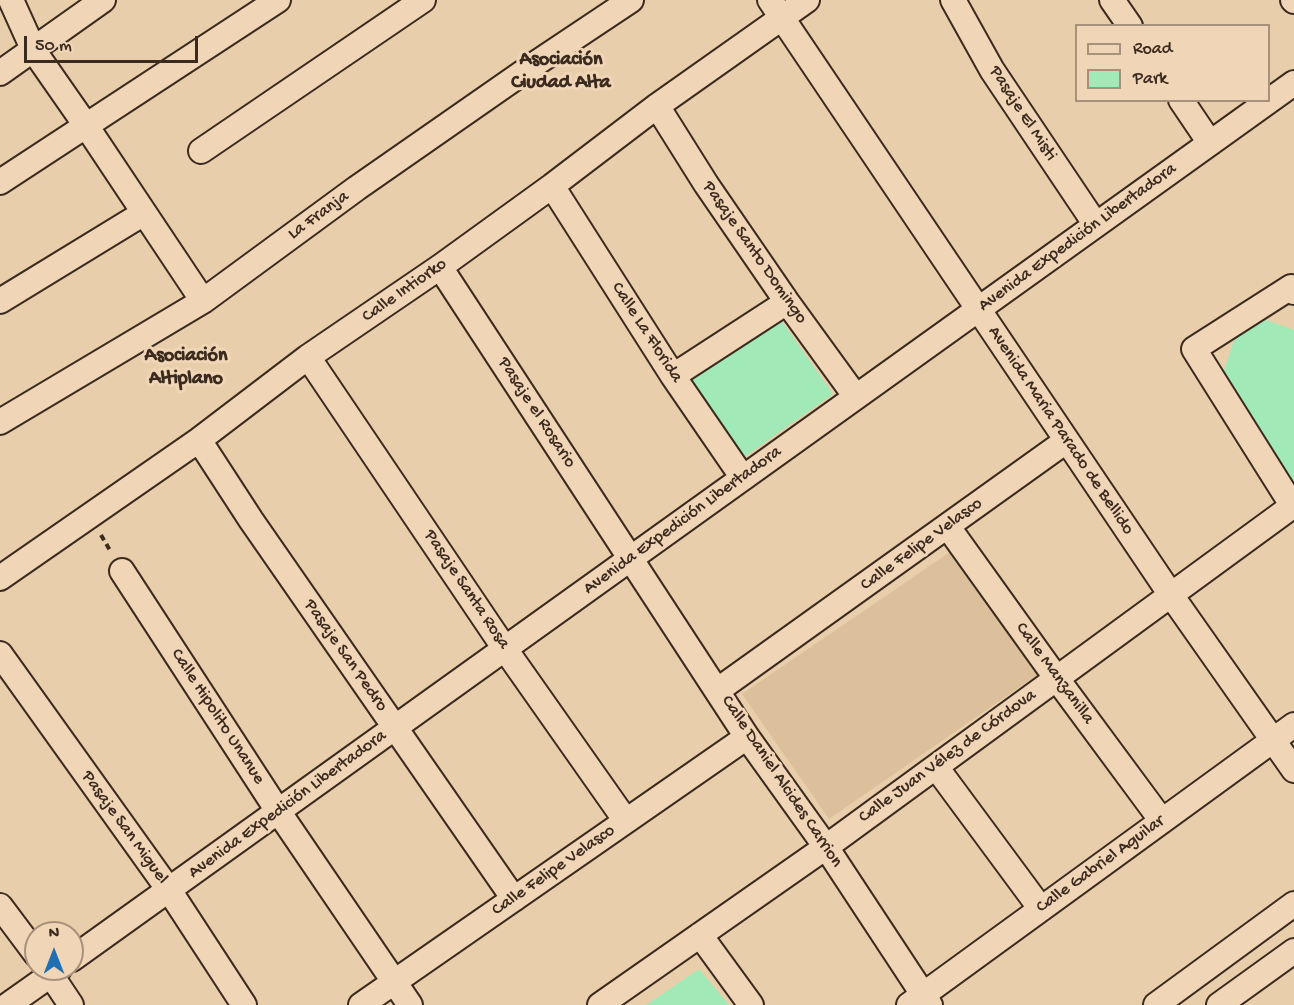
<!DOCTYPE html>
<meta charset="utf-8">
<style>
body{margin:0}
#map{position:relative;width:1294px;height:1005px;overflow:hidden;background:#e9ceab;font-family:"Gochi Hand",sans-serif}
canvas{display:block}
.legend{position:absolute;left:1075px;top:24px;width:195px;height:78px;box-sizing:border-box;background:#f0d5b7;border:2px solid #a8917a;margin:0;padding:8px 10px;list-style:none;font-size:18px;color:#3b2a1e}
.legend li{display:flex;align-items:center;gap:12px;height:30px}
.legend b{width:30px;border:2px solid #a8917a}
.north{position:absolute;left:24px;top:921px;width:60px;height:60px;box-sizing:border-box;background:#f0d5b7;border:2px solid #a8917a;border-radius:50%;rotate:0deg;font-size:16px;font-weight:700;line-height:24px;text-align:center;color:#3b2a1e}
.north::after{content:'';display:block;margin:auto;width:21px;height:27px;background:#1f6fb2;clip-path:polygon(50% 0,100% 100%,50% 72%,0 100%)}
.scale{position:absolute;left:24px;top:36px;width:174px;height:27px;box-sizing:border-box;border:3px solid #3b2a1e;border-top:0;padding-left:8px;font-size:18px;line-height:21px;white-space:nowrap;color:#3b2a1e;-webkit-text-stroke:4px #f0d5b7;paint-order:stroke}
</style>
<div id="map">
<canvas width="1294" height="1005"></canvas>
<ul class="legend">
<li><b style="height:8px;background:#f0d5b7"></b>Road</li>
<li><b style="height:16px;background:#a1e9b7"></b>Park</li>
</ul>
<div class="north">N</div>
<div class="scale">50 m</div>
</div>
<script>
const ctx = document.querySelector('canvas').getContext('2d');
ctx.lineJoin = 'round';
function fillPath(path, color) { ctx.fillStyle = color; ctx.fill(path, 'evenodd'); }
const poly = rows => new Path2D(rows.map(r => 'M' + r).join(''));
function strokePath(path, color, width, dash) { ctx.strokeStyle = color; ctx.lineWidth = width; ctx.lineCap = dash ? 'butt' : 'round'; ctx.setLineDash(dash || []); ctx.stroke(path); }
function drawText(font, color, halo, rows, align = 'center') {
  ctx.font = font + ' "Gochi Hand",sans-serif'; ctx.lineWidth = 6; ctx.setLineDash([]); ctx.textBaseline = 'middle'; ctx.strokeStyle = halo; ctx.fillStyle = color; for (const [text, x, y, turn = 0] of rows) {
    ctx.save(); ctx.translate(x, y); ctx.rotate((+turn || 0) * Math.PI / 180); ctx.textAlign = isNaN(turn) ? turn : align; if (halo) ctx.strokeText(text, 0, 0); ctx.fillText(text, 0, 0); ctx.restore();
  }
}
fillPath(poly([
 [953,550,1040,673,829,819,742,694]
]), '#dbc09b');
fillPath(poly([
 [781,320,833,394,743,458,690,381],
 [1266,320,1294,330,1294,480,1288,483,1223,373,1235,337],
 [699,969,729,1005,646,1005]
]), '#a1e9b7');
const minor = poly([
 [11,0,34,51,87,127,203,301],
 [770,0,1171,595,1294,770],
 [953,0,992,70,1096,225],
 [1112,0,1130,26],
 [1293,0,1294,1],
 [0,73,103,0],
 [1181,100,1210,143],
 [657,106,706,184,787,302,856,397],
 [201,151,423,0],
 [0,182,278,0],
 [552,186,673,376,743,478],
 [440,267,747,737,826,847,930,1005],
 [1294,292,1291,287,1194,349,1294,508],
 [0,301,144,213],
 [308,357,505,649,626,821],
 [673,376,787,302],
 [0,422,203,301,357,188,538,62,631,0],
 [199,440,251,520,514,899],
 [948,527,1057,679,1162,821],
 [122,571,278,811,410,1005],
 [0,578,199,440,308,357,440,267,552,186,657,106,807,0],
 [0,654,169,890,244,1005],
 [718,690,1066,441],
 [936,767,1041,909],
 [0,906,36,954],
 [700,935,751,1005],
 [72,959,1294,83],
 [47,969,71,1005],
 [8,1005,59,969],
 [361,1005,747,737],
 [600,1005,826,847,1294,505],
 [909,1005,1294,725],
 [1156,1005,1294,904],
 [1219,1005,1294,951]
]);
strokePath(minor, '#3b2a1e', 28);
strokePath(poly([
 [101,535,111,552]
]), '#3b2a1e', 4, [6, 4.5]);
strokePath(minor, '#f0d5b7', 24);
drawText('18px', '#3b2a1e', '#f0d5b7', [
 ["Pasaje El Misti",1022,114,57],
 ["La Franja",319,216,-36],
 ["Avenida Expedición Libertadora",1078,238,-36],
 ["Pasaje Santo Domingo",754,253,55],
 ["Calle Intiorko",405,291,-35],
 ["Calle La Florida",646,333,57],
 ["Pasaje el Rosario",536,413,57],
 ["Avenida Maria Parado de Bellido",1060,431,56],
 ["Avenida Expedición Libertadora",683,521,-36],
 ["Calle Felipe Velasco",922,545,-36],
 ["Pasaje Santa Rosa",466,590,56],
 ["Pasaje San Pedro",345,656,55],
 ["Calle Manzanilla",1054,674,54],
 ["Calle Hipolito Unanue",217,717,57],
 ["Calle Juan Vélez de Córdova",948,757,-36],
 ["Calle Daniel Alcides Carrion",781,782,56],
 ["Avenida Expedición Libertadora",288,805,-36],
 ["Pasaje San Miguel",124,828,54],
 ["Calle Gabriel Aguilar",1101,865,-36],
 ["Calle Felipe Velasco",554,871,-35]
]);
drawText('bold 20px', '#3b2a1e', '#f0d5b7', [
 ["Asociación",561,61],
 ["Ciudad Alta",561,84],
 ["Asociación",186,357],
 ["Altiplano",186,380]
]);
</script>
